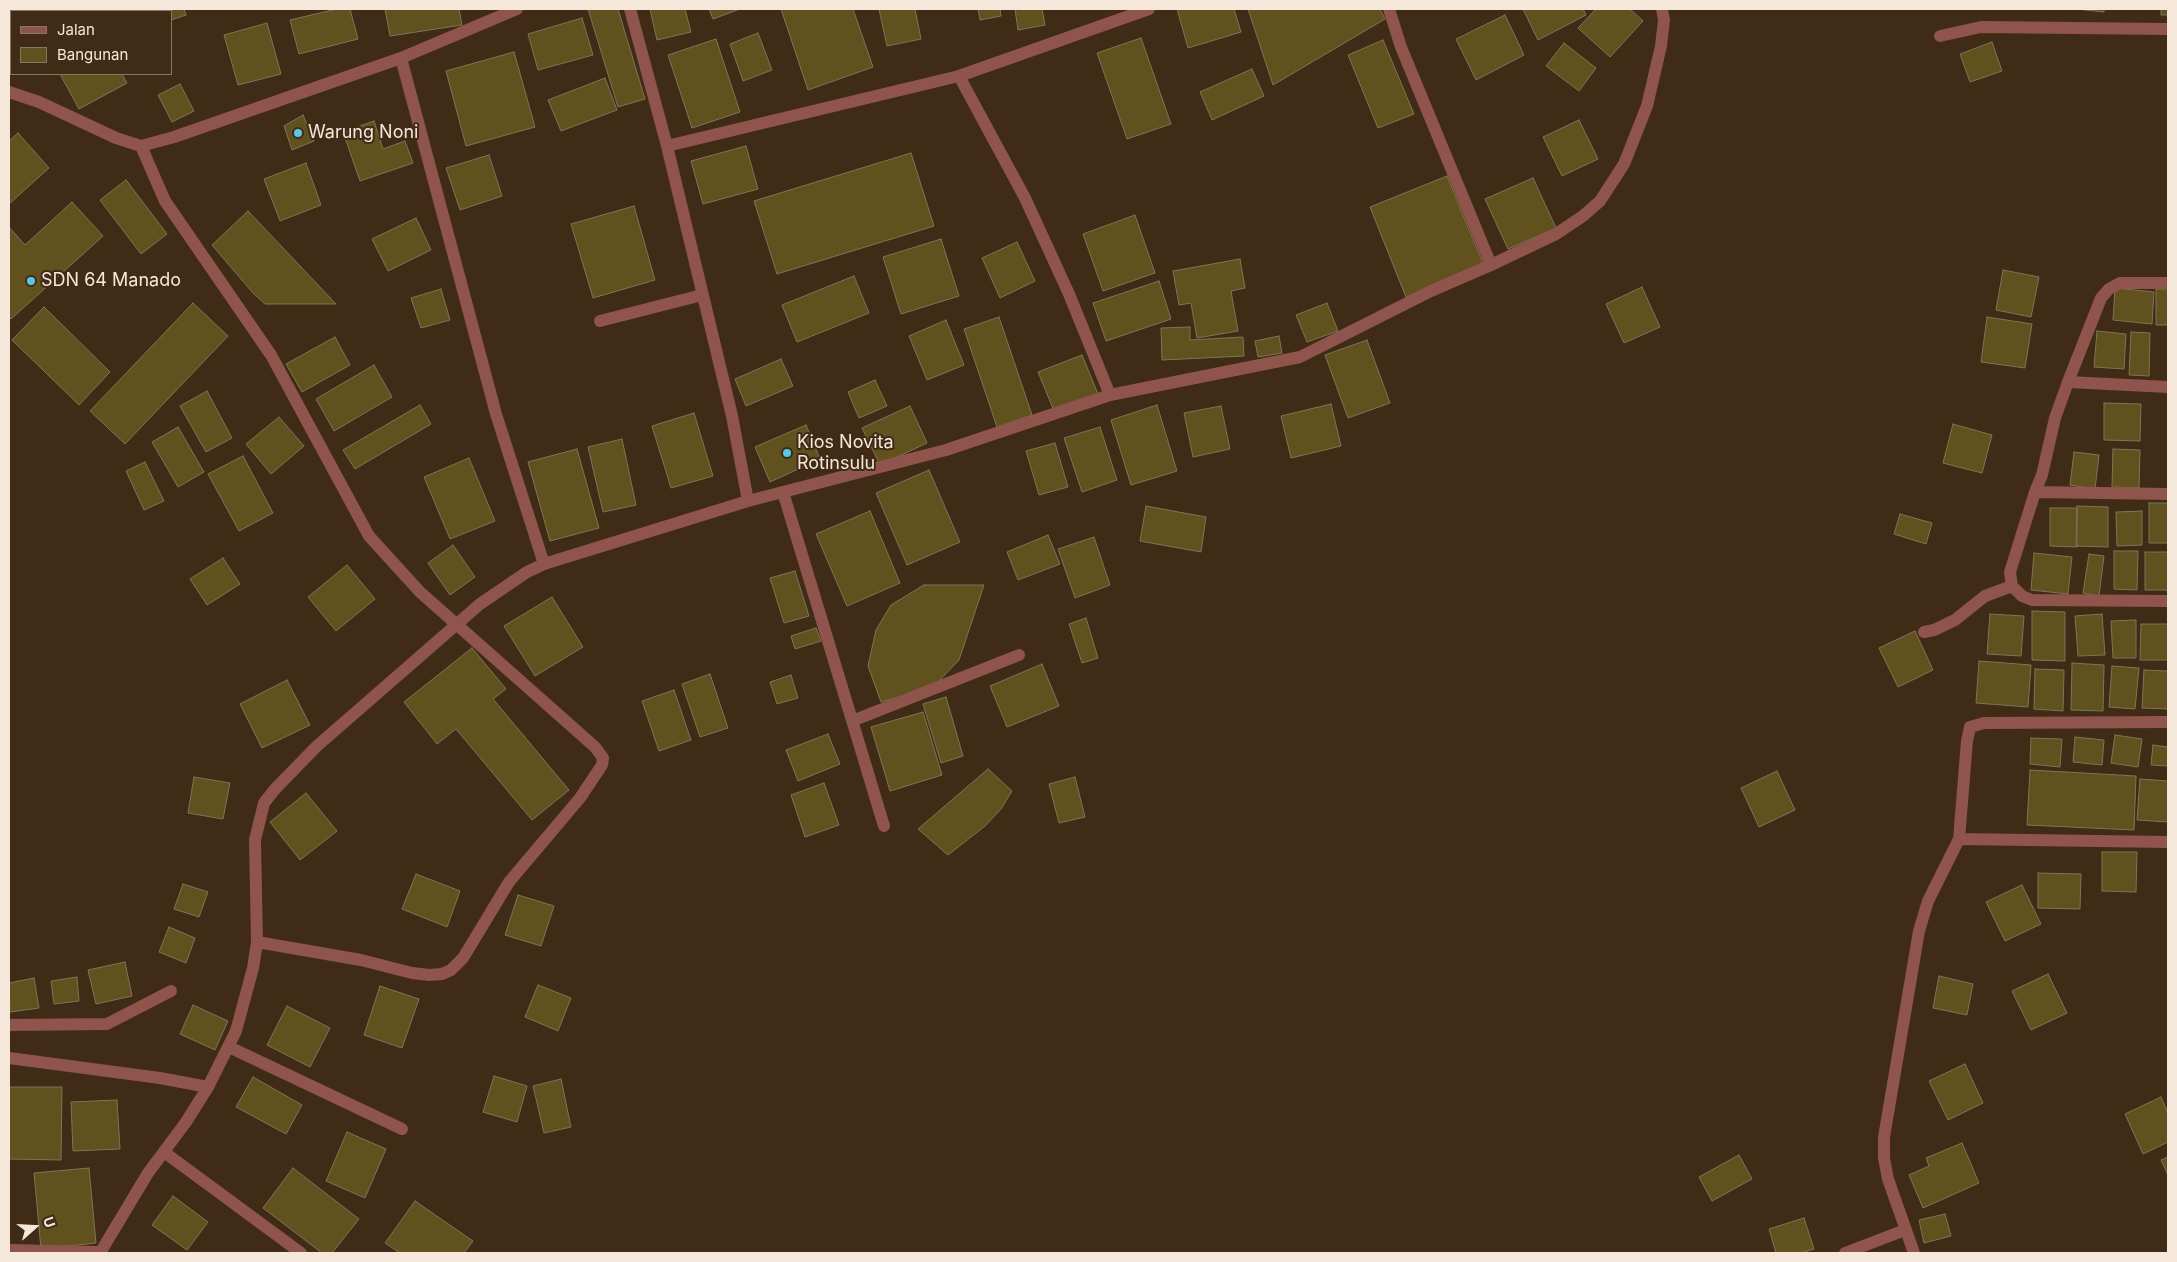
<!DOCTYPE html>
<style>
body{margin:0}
#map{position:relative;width:2177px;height:1262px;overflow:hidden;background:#402b17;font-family:Inter,sans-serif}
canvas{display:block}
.frame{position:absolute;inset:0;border:10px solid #f6e7db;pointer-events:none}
.legend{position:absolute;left:10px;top:10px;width:162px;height:65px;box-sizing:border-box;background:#402b17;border:1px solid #897665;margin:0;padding:6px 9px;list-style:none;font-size:15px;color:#f6e7db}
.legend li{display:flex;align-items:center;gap:10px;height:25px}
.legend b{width:25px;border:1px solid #897665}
.north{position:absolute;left:10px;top:1202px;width:50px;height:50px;-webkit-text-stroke:4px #402b17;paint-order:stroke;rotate:71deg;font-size:14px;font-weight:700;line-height:20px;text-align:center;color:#f6e7db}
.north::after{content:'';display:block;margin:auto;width:18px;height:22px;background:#f6e7db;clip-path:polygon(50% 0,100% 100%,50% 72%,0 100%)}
</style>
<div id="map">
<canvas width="2177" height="1262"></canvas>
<div class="frame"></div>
<ul class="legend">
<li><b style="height:6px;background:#8f544b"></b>Jalan</li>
<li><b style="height:14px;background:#60511e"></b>Bangunan</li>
</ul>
<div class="north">U</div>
</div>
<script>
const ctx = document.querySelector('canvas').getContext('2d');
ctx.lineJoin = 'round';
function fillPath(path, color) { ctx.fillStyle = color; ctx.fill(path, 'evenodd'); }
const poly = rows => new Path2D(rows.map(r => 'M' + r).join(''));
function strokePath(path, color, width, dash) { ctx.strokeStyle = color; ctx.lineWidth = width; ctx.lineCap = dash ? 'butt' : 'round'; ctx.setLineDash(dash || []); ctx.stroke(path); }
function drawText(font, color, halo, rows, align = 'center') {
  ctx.font = font + ' Inter,sans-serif'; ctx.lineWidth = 4; ctx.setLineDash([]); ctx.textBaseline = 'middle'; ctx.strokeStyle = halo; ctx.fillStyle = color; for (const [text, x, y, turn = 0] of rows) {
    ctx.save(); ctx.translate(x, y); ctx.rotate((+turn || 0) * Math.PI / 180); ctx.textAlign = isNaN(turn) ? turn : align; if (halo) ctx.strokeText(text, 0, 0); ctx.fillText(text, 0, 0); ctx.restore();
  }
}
const building = poly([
 [47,9,100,9,101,11,47,11,47,9],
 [149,9,184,9,186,15,171,20,171,11,149,11,149,9],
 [337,9,350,9,358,39,299,54,290,20,337,9],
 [385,9,459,9,462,25,390,36,385,9],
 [588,9,618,9,645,99,618,107,588,9],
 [650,9,685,9,691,32,657,40,650,9],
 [709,9,740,9,713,19,709,9],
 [781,9,853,9,873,67,808,90,781,9],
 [879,9,915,9,921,39,887,46,879,9],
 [978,9,1000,9,1001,16,980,20,978,9],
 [1015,9,1042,9,1045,25,1018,30,1015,9],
 [1177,9,1234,9,1241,32,1188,48,1177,9],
 [1248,9,1380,9,1385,19,1273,85,1248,9],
 [1523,9,1583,9,1586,15,1538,40,1523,9],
 [1596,9,1630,9,1643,21,1610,57,1578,28,1596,9],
 [2076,9,2104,9,2104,12,2076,9],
 [2161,9,2168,9,2168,15,2161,15,2161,9],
 [1505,15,1524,55,1476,80,1456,39,1505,15],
 [582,18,593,55,538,70,528,34,582,18],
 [267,23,281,74,238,85,224,35,267,23],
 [758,33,772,70,743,81,730,44,758,33],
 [1141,38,1171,124,1127,139,1097,53,1141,38],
 [716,39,740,112,692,128,668,55,716,39],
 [1383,40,1414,114,1378,128,1348,55,1383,40],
 [1992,42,2002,71,1970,82,1960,54,1992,42],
 [1564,43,1596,68,1579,91,1546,66,1564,43],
 [514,52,535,127,466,146,446,71,514,52],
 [1252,69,1264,96,1212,120,1200,92,1252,69],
 [60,74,122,74,127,83,79,109,60,74],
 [605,78,617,110,561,131,548,100,605,78],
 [180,84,194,111,172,122,158,95,180,84],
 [303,115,314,141,292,150,284,126,303,115],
 [1579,120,1598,159,1562,176,1543,137,1579,120],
 [374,121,383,149,405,141,413,163,360,181,343,132,374,121],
 [18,133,49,168,9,204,9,141,18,133],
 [746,146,758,189,703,204,691,161,746,146],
 [911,153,934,226,777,274,754,201,911,153],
 [489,155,502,196,460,210,446,168,489,155],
 [306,163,321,205,280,221,264,179,306,163],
 [1447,176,1484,266,1406,297,1370,207,1447,176],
 [1533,178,1556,228,1508,249,1485,199,1533,178],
 [126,180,167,234,141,254,100,200,126,180],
 [72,202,103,236,11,319,9,317,9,227,25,245,72,202],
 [634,206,655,280,593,298,571,224,634,206],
 [248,211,336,304,265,304,253,293,212,245,248,211],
 [1135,215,1155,273,1103,291,1083,234,1135,215],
 [416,218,431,250,388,271,372,239,416,218],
 [941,239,959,296,901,314,883,257,941,239],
 [1017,242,1035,281,1000,298,982,258,1017,242],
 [1240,259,1245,288,1231,291,1238,331,1197,338,1191,303,1179,305,1173,271,1240,259],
 [2003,270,2039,277,2031,317,1996,310,2003,270],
 [854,276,869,313,797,342,782,305,854,276],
 [1159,281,1171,319,1106,341,1093,303,1159,281],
 [1642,287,1660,327,1624,343,1606,304,1642,287],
 [2115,288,2154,292,2152,324,2113,320,2115,288],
 [441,289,450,320,421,328,411,298,441,289],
 [2156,289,2168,289,2168,325,2156,325,2156,289],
 [193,303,228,336,125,444,90,411,193,303],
 [1327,303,1338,331,1307,342,1296,315,1327,303],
 [44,307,110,372,79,405,12,340,44,307],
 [999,317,1032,415,997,427,964,329,999,317],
 [1987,317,2032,324,2025,368,1981,362,1987,317],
 [946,320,964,365,927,380,909,336,946,320],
 [1190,327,1190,340,1243,337,1244,356,1162,360,1161,328,1190,327],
 [2097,331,2126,334,2124,369,2094,367,2097,331],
 [2131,332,2150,333,2149,376,2129,375,2131,332],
 [1279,336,1282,353,1258,357,1255,341,1279,336],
 [335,337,350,365,302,392,286,364,335,337],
 [1367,340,1390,403,1348,418,1325,355,1367,340],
 [1082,355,1098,394,1054,411,1038,372,1082,355],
 [781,359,793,386,746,406,735,379,781,359],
 [374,365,392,397,334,431,316,399,374,365],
 [875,380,887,406,859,418,848,392,875,380],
 [207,391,232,438,206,452,180,406,207,391],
 [2104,403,2141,404,2140,441,2104,440,2104,403],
 [1331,404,1341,446,1291,458,1281,416,1331,404],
 [420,405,431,424,355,469,343,450,420,405],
 [1157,405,1177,471,1131,485,1111,420,1157,405],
 [910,406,927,443,880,465,862,428,910,406],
 [1221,406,1230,449,1193,457,1184,413,1221,406],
 [694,413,713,476,671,488,652,426,694,413],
 [279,417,304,446,271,474,246,444,279,417],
 [1953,424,1992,435,1982,473,1943,463,1953,424],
 [806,425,820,459,770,482,755,447,806,425],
 [178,427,204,472,178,487,152,442,178,427],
 [1100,427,1117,480,1082,492,1064,438,1100,427],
 [622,439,636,505,603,512,588,447,622,439],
 [1055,443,1068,487,1039,495,1026,451,1055,443],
 [577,449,599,528,550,541,528,462,577,449],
 [2113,449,2140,450,2139,488,2112,487,2113,449],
 [2074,452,2099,455,2095,489,2070,485,2074,452],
 [243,456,273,513,239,531,208,474,243,456],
 [469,458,495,521,450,539,424,477,469,458],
 [145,462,164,501,144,510,126,471,145,462],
 [929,470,960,542,907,565,876,493,929,470],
 [2149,503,2168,503,2168,543,2149,543,2149,503],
 [1146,506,1206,517,1201,552,1140,541,1146,506],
 [2077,506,2108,507,2108,547,2076,546,2077,506],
 [2050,508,2077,508,2077,547,2050,546,2050,508],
 [870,511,900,583,847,606,816,534,870,511],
 [2142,511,2142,545,2117,546,2116,512,2142,511],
 [1900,514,1932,523,1926,544,1894,534,1900,514],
 [1048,535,1060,564,1018,580,1007,552,1048,535],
 [1094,537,1110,585,1075,598,1058,549,1094,537],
 [453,545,475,577,450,595,428,563,453,545],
 [2114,551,2138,551,2137,590,2114,589,2114,551],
 [2145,552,2168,552,2168,590,2145,590,2145,552],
 [2034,553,2072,557,2068,594,2031,590,2034,553],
 [2089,554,2104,556,2099,596,2083,593,2089,554],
 [223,558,240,584,207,605,190,579,223,558],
 [347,565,375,599,336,631,308,597,347,565],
 [795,571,809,616,784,623,770,578,795,571],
 [924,585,984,585,959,660,933,687,881,702,868,666,876,630,891,605,924,585],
 [552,597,583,647,535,676,504,626,552,597],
 [2032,611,2065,612,2065,661,2032,660,2032,611],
 [1990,614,2024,616,2021,656,1987,654,1990,614],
 [2102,614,2105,655,2078,656,2075,616,2102,614],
 [1086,618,1098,658,1082,663,1069,624,1086,618],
 [2136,620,2136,658,2113,658,2111,621,2136,620],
 [2141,624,2168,624,2168,660,2140,660,2141,624],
 [816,628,821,641,795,649,791,636,816,628],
 [1915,631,1933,670,1898,687,1879,648,1915,631],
 [472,648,506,689,493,699,569,790,532,820,456,729,437,744,404,702,472,648],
 [1979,661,2031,665,2028,707,1976,703,1979,661],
 [2072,663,2104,665,2103,711,2071,710,2072,663],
 [1042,664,1059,706,1007,727,990,686,1042,664],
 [2112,666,2139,668,2135,709,2109,707,2112,666],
 [2035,669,2064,670,2063,711,2034,709,2035,669],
 [2144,670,2168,671,2168,709,2142,708,2144,670],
 [710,674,728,728,700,737,682,684,710,674],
 [791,675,798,698,777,704,770,682,791,675],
 [287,680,310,725,262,748,240,704,287,680],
 [674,690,691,740,659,751,642,701,674,690],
 [946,697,963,756,941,763,923,704,946,697],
 [923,712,942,775,890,791,871,727,923,712],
 [828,734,840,764,798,781,786,750,828,734],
 [2115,735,2142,739,2138,767,2111,763,2115,735],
 [2075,737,2104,740,2102,765,2073,762,2075,737],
 [2031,738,2062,739,2060,767,2030,764,2031,738],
 [2153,745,2168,747,2168,766,2151,765,2153,745],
 [988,769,1012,791,1001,809,985,826,948,855,918,829,988,769],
 [2030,770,2136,776,2134,830,2027,825,2030,770],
 [1777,771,1795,810,1759,827,1741,788,1777,771],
 [194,777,230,783,223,819,188,813,194,777],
 [1075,777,1085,817,1059,823,1049,784,1075,777],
 [2140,779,2168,781,2168,822,2137,820,2140,779],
 [824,783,839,825,805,837,791,795,824,783],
 [306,793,337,831,300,860,270,822,306,793],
 [2102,852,2137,852,2136,892,2102,891,2102,852],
 [2038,873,2081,874,2080,909,2038,908,2038,873],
 [416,874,460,891,447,927,402,909,416,874],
 [183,884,208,892,199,917,174,909,183,884],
 [2022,885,2041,924,2005,941,1986,902,2022,885],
 [518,895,554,906,541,946,505,935,518,895],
 [169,927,195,938,186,963,159,952,169,927],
 [125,962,132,996,96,1004,88,970,125,962],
 [2048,974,2067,1013,2031,1030,2012,991,2048,974],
 [1939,976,1973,984,1967,1015,1933,1008,1939,976],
 [77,977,79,1001,54,1004,51,981,77,977],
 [34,978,39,1008,10,1012,9,983,34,978],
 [538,985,571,998,558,1031,525,1017,538,985],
 [380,986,419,999,402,1048,364,1035,380,986],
 [193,1005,228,1021,215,1050,180,1034,193,1005],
 [287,1006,330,1028,310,1067,267,1045,287,1006],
 [1965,1064,1983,1103,1948,1120,1929,1081,1965,1064],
 [494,1076,527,1086,517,1122,483,1112,494,1076],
 [253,1077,302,1105,286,1134,236,1107,253,1077],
 [561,1079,571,1127,544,1133,533,1086,561,1079],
 [9,1087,62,1087,61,1160,9,1159,9,1087],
 [2161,1097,2168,1113,2168,1142,2143,1154,2125,1114,2161,1097],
 [117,1100,120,1149,73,1151,71,1102,117,1100],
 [347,1132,386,1149,365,1198,326,1181,347,1132],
 [1962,1143,1979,1183,1923,1208,1909,1175,1929,1166,1926,1158,1962,1143],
 [1739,1155,1752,1179,1712,1201,1699,1177,1739,1155],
 [2168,1157,2168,1175,2161,1160,2168,1157],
 [89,1168,96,1243,41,1249,34,1173,89,1168],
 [293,1168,359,1219,332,1253,322,1253,263,1208,293,1168],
 [173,1196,208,1222,187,1250,152,1225,173,1196],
 [415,1201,473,1241,464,1253,400,1253,385,1243,415,1201],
 [1945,1214,1951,1236,1924,1243,1919,1220,1945,1214],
 [1804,1218,1814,1249,1801,1253,1776,1253,1769,1229,1804,1218]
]);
fillPath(building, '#60511e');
strokePath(building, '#7f7557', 1);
strokePath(poly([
 [25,11,29,9],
 [9,23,11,21],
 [1940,36,1981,27,2168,29],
 [401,58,496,414,544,564],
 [959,76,1025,198,1069,294,1110,395],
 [9,92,39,102,116,138,141,146,174,137,401,58,517,9],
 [141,146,165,201,271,355,369,536,420,592,595,747,603,758,602,765,580,798,509,882,463,958,451,970,442,974,429,975,412,973,361,960,257,942],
 [667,146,959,76,1149,9],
 [1491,265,1556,234,1583,216,1600,201,1624,164,1647,106,1661,46,1664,20,1662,9],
 [2168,283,2120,283,2109,289,2101,298,2068,382,2168,387],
 [600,321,702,295],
 [2068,382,2055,418,2042,475,2035,492,2168,494],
 [783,492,884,826],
 [2035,492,2010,572,2012,586,2022,596,2032,600,2168,601],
 [748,501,946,450,1110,395,1300,357,1431,291,1491,265,1401,47,1389,9],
 [1924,632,1934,630,1955,620,1985,596,2012,586],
 [852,721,1019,655],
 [1959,839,2168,842],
 [9,1025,107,1024,171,991],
 [229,1047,402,1129],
 [9,1058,160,1078,208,1087],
 [164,1152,301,1253],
 [9,1250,100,1252],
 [100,1253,148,1173,186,1122,208,1087,236,1031,253,968,257,942,255,840,264,803,275,789,317,746,480,604,527,572,544,564,748,501,732,416,667,146,630,9],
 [1845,1253,1905,1230],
 [1914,1253,1888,1179,1884,1158,1884,1137,1919,931,1928,901,1959,839,1967,741,1970,727,1984,723,2168,722]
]), '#8f544b', 12);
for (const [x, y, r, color] of [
 [298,133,5,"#5ac8e5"],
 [31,281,5,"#5ac8e5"],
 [787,453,5,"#5ac8e5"]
]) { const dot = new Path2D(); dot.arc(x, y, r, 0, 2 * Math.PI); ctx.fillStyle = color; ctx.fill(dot); strokePath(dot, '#402b17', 2); }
drawText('18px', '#f6e7db', '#402b17', [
 ["Warung Noni",308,133],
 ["SDN 64 Manado",41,281],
 ["Kios Novita",797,443],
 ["Rotinsulu",797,464]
], 'left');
</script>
